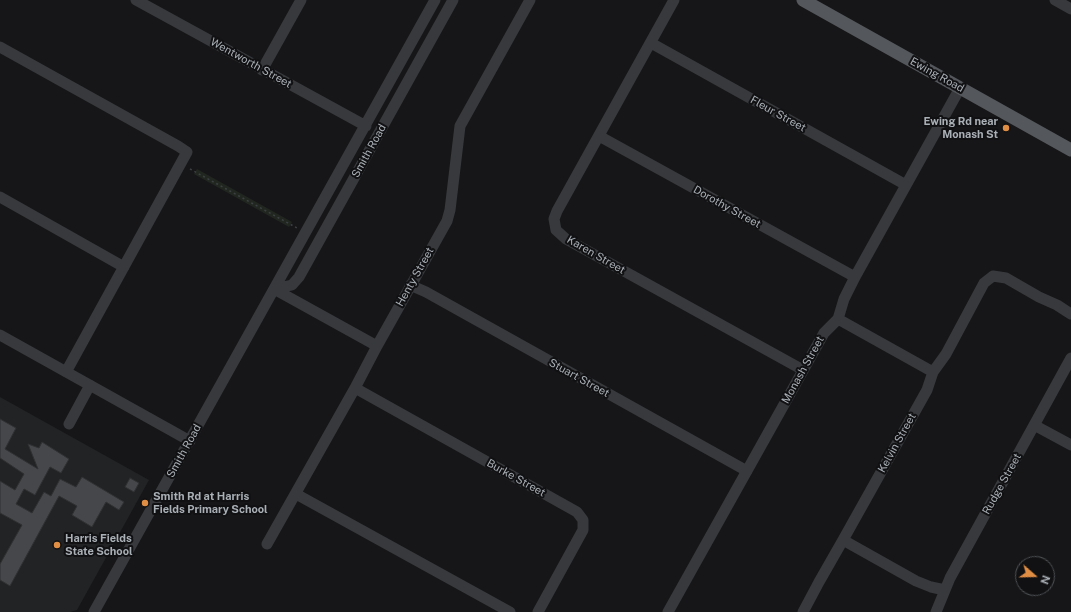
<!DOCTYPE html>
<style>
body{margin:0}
#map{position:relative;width:1071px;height:612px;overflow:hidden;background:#161618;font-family:"Public Sans",sans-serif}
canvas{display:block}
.north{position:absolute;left:1015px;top:556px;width:40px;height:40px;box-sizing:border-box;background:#111113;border:1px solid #4e5154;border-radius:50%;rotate:110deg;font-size:11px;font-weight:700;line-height:16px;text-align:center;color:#a9b0b6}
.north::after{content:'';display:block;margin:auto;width:14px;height:18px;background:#e18e45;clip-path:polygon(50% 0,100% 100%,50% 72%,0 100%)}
</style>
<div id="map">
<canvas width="1071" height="612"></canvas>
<div class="north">N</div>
</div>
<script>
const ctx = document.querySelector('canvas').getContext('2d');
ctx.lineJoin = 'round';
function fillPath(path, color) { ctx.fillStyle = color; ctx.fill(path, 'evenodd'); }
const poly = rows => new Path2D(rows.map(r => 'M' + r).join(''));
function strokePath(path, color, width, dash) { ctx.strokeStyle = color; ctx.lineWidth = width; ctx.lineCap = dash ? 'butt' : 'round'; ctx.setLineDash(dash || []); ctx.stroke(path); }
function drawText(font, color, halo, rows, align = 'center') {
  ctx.font = font + ' "Public Sans",sans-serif'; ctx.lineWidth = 4; ctx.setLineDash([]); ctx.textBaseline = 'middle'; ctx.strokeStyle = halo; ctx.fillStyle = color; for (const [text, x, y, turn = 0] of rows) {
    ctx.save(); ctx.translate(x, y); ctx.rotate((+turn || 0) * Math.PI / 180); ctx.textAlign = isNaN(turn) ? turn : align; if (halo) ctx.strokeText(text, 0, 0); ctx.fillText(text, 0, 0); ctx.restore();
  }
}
fillPath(poly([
 [0,397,149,480,77,610,70,612,0,612]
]), '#222324');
fillPath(poly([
 [197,169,292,222,289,227,194,174]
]), '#212720');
const building = poly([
 [0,419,16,428,5,449,38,469,28,444,39,448,42,442,69,459,61,473,50,467,35,495,24,489,16,504,32,513,44,492,51,496,60,479,76,487,82,477,124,502,119,510,106,502,92,527,72,515,77,506,59,496,10,586,0,580,0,564,22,525,0,513,0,481,15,490,24,474,0,458,0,419],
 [130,478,139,483,134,492,125,487,130,478]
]);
fillPath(building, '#45474a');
strokePath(building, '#303133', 1);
strokePath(poly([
 [190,169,297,228]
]), '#3d4043', 1.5, [2, 3]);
strokePath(poly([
 [136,0,366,126],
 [674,0,557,211,554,219,556,230,566,239,803,370],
 [1055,0,1071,9],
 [651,43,906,185],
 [0,47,178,146,187,152,66,372],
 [262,70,301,0],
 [599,136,855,277],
 [0,197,124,267],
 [410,285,426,292,747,471],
 [274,289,292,285,299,277,453,0],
 [274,289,377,346],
 [838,319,933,372],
 [0,335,190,441],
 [355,388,577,512,583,520,583,530,538,612],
 [69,424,90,385],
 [1034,425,1071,445],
 [296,494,510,612],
 [843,540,916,581,931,587,945,590],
 [267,544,355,388,377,346,447,221,450,210,460,126,530,0],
 [94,612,435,0],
 [668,612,824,333,838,319,844,299,855,277,960,88],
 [803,612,819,582,843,540,927,390,933,372,946,354,984,283,993,276,1006,278,1039,297,1057,305,1071,314],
 [936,612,950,578,1071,358]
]), '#37393c', 11);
strokePath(poly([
 [803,0,1071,150]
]), '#54575b', 13);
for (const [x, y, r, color] of [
 [1006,128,4,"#e18e45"],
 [145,503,4,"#e18e45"],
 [57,545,4,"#e18e45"]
]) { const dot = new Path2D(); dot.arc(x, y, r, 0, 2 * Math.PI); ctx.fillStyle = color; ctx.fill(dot); strokePath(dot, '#111113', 1.5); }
drawText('11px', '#a9b0b6', '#111113', [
 ["Wentworth Street",251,63,29],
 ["Ewing Road",937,75,29],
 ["Fleur Street",778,114,29],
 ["Smith Road",369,151,-61],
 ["Dorothy Street",727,207,29],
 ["Karen Street",596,255,30],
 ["Henty Street",415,277,-61],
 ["Monash Street",803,370,-61],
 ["Stuart Street",579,378,29],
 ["Kelvin Street",897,443,-61],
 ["Smith Road",184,451,-61],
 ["Burke Street",516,478,29],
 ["Rudge Street",1002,484,-61]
]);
drawText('bold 11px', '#a9b0b6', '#111113', [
 ["Ewing Rd near",998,122,"right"],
 ["Monash St",998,135,"right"],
 ["Smith Rd at Harris",153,497],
 ["Fields Primary School",153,510],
 ["Harris Fields",65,539],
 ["State School",65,552]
], 'left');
</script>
